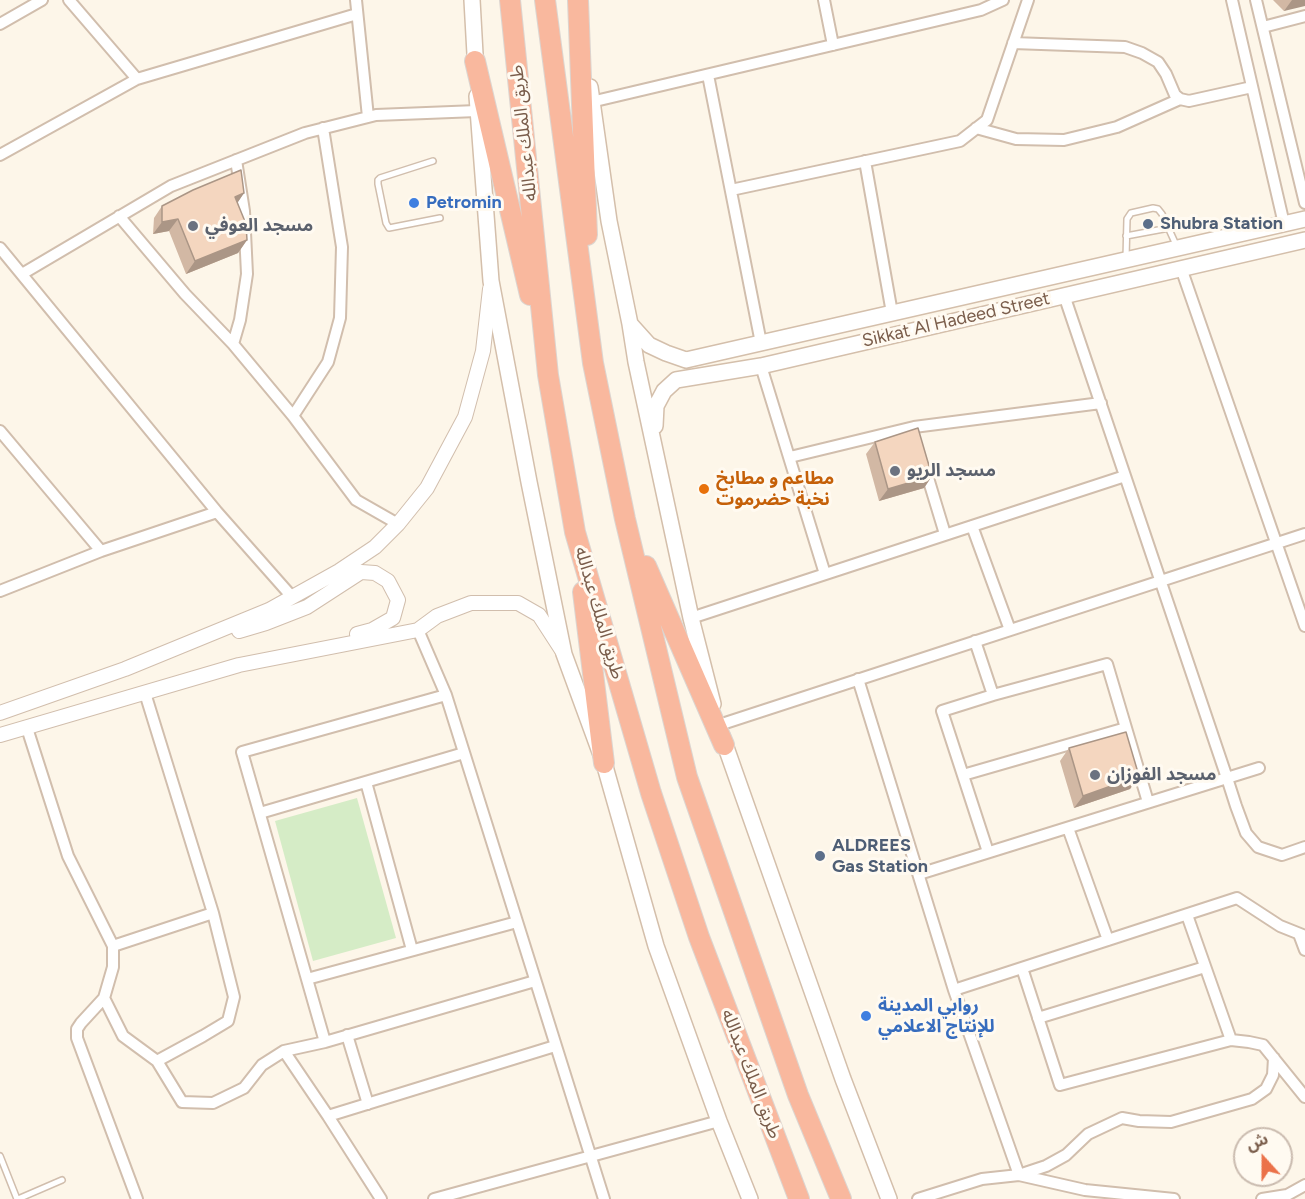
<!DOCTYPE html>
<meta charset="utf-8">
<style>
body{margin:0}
#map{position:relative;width:1305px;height:1199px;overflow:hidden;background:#fdf6e9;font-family:Figtree,"Noto Sans Arabic",sans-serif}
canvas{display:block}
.north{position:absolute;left:1233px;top:1127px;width:60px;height:60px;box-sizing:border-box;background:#fffaf1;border:2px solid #cabbaf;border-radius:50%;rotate:339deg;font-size:16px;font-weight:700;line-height:24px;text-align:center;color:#7a5d4b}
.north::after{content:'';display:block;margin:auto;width:21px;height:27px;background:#eb724a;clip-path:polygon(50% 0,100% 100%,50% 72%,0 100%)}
</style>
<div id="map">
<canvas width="1305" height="1199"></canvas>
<div class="north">ش</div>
</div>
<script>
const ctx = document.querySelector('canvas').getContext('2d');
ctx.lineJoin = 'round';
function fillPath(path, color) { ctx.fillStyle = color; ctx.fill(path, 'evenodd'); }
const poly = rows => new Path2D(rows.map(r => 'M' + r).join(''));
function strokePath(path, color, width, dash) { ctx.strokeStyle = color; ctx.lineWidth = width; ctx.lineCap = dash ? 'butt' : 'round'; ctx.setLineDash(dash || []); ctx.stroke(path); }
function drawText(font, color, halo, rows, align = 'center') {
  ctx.font = font + ' Figtree,"Noto Sans Arabic",sans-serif'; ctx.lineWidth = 6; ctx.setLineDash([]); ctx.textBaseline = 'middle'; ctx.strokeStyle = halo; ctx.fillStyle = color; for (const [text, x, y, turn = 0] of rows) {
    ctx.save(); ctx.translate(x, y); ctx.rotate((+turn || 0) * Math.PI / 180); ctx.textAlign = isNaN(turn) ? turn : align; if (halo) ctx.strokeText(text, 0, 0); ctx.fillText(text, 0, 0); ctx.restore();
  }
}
fillPath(poly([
 [357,798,396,938,313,961,275,821]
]), '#d5ecc6');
const service = poly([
 [433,161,380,178,378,180,378,184,386,223,389,228,440,218],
 [1126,236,1169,228],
 [1126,258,1127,219,1131,213,1153,208,1158,209,1162,214,1177,247],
 [0,1156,17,1199],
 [18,1199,62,1180]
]);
const minor = poly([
 [69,0,137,79],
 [356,0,368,117],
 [824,0,833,45],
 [1232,0,1284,224],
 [1256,0,1305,203],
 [0,24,42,0],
 [1263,27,1305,16],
 [1013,43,1125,47,1142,53,1158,62,1166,74,1175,95,1180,99,1189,101,1252,87],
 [708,75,761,343],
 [591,102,981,10,1003,0],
 [976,128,1016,139,1064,140,1117,127,1180,99],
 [0,155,137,79,357,14],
 [865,161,892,313],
 [731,190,960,141,987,120,1028,0],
 [119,216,185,294,233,344,293,416,356,500,398,524],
 [0,248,217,512,293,598],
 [1181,268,1305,626],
 [22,274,171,186,305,133,376,115,477,111],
 [1064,295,1227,778,1236,806,1246,833,1258,847,1282,855,1305,847],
 [233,344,240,320,247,274,244,211,236,160],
 [761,366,825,574],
 [293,416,328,362,340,318,342,247,323,128],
 [0,431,101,551],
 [790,457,914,427,1101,403],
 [925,468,945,534],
 [972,526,1010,630],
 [0,591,101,551,217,512],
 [691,618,1125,476],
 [418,630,446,695,604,1199],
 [975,641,993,695],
 [858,679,954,990,1019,1175,1046,1166,1066,1155,1088,1134,1122,1118,1139,1121,1171,1122,1252,1099,1266,1089,1273,1075,1274,1058],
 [145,693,213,913,234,997,228,1021,203,1036,157,1061],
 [719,725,1305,534],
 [27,728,68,856,113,946,113,967,104,998,123,1036,157,1061,182,1102,213,1103,244,1088,262,1065,284,1051,325,1042,535,981],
 [963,775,1126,728],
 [366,782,412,950],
 [260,813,464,753],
 [1068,828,1108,940],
 [988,852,942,711,993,695,1107,664,1148,802],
 [919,874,1259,768],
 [1299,934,1305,950],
 [113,946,213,913],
 [1022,968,1060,1085,1231,1040,1187,915],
 [307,979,517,922],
 [954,990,1237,898,1280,926,1305,936],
 [104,998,81,1023,77,1029,77,1038,137,1199],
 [1038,1018,1205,967],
 [347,1035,368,1104],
 [1231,1040,1249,1042,1263,1045,1305,1097],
 [325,1042,242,752,446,695],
 [284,1051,328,1116,381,1199],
 [328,1116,555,1046],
 [434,1199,719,1121],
 [918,1199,982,1179,1019,1175,1085,1190,1174,1199],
 [1262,1199,1287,1195,1305,1185]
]);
const tertiary = poly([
 [239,631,266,623,307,607,361,572,375,573,388,581,398,600,393,618,372,630,357,634],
 [0,713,125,669,269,610,339,571,375,547,398,524,427,488,465,417,483,351,490,289],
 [0,735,239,665,418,630,437,616,471,603,518,603,539,615,563,652]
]);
const secondary = poly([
 [472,0,476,72],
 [590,87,609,221,630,324,636,362,691,618,713,704],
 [477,96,491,281,529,482,564,654,604,763,656,946,719,1121,750,1199],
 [631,325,649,345,666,353,686,360,1305,219],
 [655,426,656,406,664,391,676,380,761,366,1305,240],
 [722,736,843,1079,889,1199]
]);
const motorway = poly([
 [510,0,548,375,575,532,651,793,699,937,799,1199],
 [545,0,593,363,625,519,687,777,798,1095,841,1199],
 [578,0,587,235],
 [475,61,530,295],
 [646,566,724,745],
 [583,592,604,763]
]);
strokePath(service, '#d1bead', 8);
strokePath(minor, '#d1bead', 14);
strokePath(tertiary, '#d1bead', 16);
strokePath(secondary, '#d4bfab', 18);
strokePath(motorway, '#dcd5d0', 22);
strokePath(service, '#fff', 5);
strokePath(minor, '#fff', 10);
strokePath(tertiary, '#fff', 14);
strokePath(secondary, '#fff', 15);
strokePath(motorway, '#f9b89e', 20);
fillPath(poly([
 [1273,0,1305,0,1284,11],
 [244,193,237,203,247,240,238,253,186,274,169,231,153,234,154,218,162,206],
 [875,442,932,476,924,488,879,501,866,454],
 [1069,748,1139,776,1130,789,1074,808,1060,761]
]), '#d2b8a4');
fillPath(poly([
 [1292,0,1305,0,1305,6,1284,11],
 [244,193,236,205,235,197],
 [178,219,169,231,153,234,162,222],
 [247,240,238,253,186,274,195,261],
 [932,476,924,488,879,501,888,489],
 [1139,776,1130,789,1074,808,1083,796]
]), '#ab9686');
const building = poly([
 [241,170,244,193,235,197,246,224,247,240,195,261,178,219,162,222,162,206,193,190,241,170],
 [918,428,932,476,888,489,875,442,918,428],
 [1126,732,1139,776,1083,796,1069,748,1126,732]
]);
fillPath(building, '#f4d6bf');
strokePath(building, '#ab9686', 1.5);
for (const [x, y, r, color] of [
 [414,203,6,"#3f7fe0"],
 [1148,224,6,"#5c6f8a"],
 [193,226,6,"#6b7280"],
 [895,471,6,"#6b7280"],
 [704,489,6,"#e8710a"],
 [1095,775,6,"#6b7280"],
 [820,856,6,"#5c6f8a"],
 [866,1016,6,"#3f7fe0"]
]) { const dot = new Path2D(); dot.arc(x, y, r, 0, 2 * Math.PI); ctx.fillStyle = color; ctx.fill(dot); strokePath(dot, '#fffaf1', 2); }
drawText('18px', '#7a5d4b', '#fffaf1', [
 ["طريق الملك عبدالله",524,133,-96],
 ["Sikkat Al Hadeed Street",956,320,-13],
 ["طريق الملك عبدالله",599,613,74],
 ["طريق الملك عبدالله",751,1074,69]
]);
drawText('bold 18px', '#366cbe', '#fffaf1', [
 ["Petromin",426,203],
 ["روابي المدينة",878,1006],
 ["للإنتاج الاعلامي",878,1027]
], 'left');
drawText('bold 18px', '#4e5e75', '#fffaf1', [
 ["Shubra Station",1160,224],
 ["ALDREES",832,846],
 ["Gas Station",832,867]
], 'left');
drawText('bold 18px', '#5b616d', '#fffaf1', [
 ["مسجد العوفي",205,226],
 ["مسجد الريو",907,471],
 ["مسجد الفوزان",1107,775]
], 'left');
drawText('bold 18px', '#c56008', '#fffaf1', [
 ["مطاعم و مطابخ",716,479],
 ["نخبة حضرموت",716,500]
], 'left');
</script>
